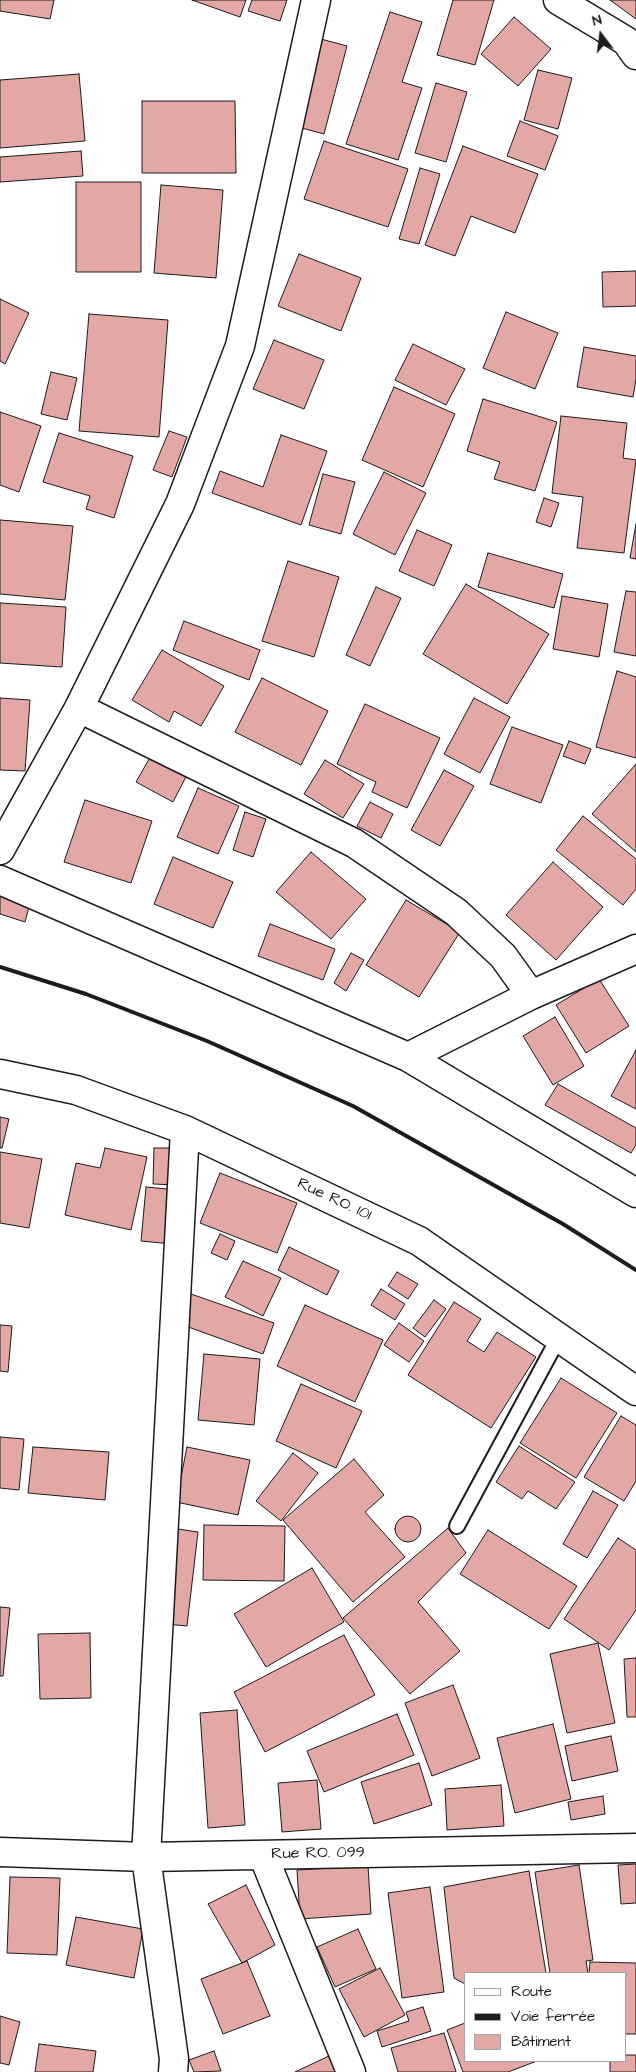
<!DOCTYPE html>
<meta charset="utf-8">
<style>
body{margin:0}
#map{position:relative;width:636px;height:2072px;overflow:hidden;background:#fff;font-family:"Architects Daughter",sans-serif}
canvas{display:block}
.legend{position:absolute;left:464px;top:1972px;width:162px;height:90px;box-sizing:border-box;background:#fff;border:1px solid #a4a4a4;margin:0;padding:6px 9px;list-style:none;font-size:15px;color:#1c1c1c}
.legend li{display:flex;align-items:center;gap:10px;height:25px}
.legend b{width:25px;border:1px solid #a4a4a4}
.north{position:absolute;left:576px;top:10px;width:50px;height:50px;-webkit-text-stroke:4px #fff;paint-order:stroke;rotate:345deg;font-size:14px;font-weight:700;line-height:20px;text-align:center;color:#1c1c1c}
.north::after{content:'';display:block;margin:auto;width:18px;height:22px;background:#1c1c1c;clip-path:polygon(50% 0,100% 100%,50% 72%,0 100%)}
</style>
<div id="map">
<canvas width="636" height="2072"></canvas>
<ul class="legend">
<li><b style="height:6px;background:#fff"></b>Route</li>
<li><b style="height:6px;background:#1c1c1c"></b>Voie ferrée</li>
<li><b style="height:14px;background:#e3a8a5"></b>Bâtiment</li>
</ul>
<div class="north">N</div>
</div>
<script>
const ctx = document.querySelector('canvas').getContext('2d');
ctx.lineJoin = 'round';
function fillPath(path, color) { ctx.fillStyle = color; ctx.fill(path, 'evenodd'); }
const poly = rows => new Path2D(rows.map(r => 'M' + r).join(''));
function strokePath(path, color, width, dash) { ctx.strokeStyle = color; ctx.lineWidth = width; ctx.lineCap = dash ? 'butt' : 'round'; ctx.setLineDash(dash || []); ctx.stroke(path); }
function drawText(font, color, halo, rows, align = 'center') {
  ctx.font = font + ' "Architects Daughter",sans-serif'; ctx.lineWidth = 5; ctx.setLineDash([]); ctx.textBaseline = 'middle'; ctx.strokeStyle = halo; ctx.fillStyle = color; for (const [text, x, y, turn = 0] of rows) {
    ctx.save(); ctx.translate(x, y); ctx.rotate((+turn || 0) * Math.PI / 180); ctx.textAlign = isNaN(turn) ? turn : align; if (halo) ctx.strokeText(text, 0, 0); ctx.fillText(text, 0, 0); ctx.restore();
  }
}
const building = poly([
 [0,0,54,0,50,19,0,11,0,0],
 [192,0,246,0,240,17,192,0],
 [252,0,287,0,280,21,248,11,252,0],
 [453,0,494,0,475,65,437,55,453,0],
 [610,0,636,0,636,19,610,0],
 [390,12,422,22,402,82,422,88,398,160,346,144,390,12],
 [514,17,551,49,518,86,481,54,514,17],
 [321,39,347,46,324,134,298,127,321,39],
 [538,70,572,78,558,129,524,120,538,70],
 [79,74,85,141,0,148,0,80,79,74],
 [436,83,467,92,446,162,415,153,436,83],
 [142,101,235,101,236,173,142,173,142,101],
 [520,121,558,136,545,170,507,156,520,121],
 [324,141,408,169,388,227,304,199,324,141],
 [463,146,538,174,515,233,471,216,455,256,425,245,463,146],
 [81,151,83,176,0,182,0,157,81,151],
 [420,168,440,174,419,244,399,239,420,168],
 [76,182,141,182,141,272,76,272,76,182],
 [161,185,223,190,216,278,154,273,161,185],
 [299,254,361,278,341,331,278,306,299,254],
 [636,271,636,306,603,307,602,272,636,271],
 [0,299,29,313,5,364,0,361,0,299],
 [506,312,558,333,535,389,483,368,506,312],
 [89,314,168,320,159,437,79,431,89,314],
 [274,340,324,360,304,409,253,389,274,340],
 [413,344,465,369,446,405,395,380,413,344],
 [584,347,636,356,636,379,633,397,577,387,584,347],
 [51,372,77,378,67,420,41,414,51,372],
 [394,387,455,414,423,487,362,460,394,387],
 [483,399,557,422,535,491,494,479,500,462,467,451,483,399],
 [0,412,41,426,19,492,0,485,0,412],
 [561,416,627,423,623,458,636,460,624,553,577,548,583,497,552,493,561,416],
 [169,431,187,437,172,477,153,470,169,431],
 [59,433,133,456,114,518,86,509,90,496,43,482,59,433],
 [281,435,327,451,301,525,212,493,220,471,263,487,281,435],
 [384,472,426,493,395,555,353,534,384,472],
 [323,474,355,482,341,534,309,525,323,474],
 [544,498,559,503,551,527,536,522,544,498],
 [0,520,73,526,65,600,0,594,0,520],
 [636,524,636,559,630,558,636,524],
 [417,530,452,545,434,586,399,571,417,530],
 [488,553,563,574,554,608,478,587,488,553],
 [288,561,339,577,314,657,262,641,288,561],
 [466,584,549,634,507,704,423,654,466,584],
 [376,587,401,598,370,666,346,655,376,587],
 [626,591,636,592,636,656,614,652,626,591],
 [562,596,608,604,599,657,553,649,562,596],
 [0,603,66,607,62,667,0,663,0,603],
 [184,621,260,650,249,680,173,650,184,621],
 [162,650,224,686,201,726,174,711,169,722,132,700,162,650],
 [617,671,636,677,636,758,596,747,617,671],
 [262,678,328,711,301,765,235,732,262,678],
 [0,698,30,700,25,771,0,770,0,698],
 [474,698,510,717,480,773,444,754,474,698],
 [365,704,440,738,407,808,372,792,376,782,337,764,365,704],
 [512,727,563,745,541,803,490,784,512,727],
 [569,741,591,749,585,764,563,756,569,741],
 [152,754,188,773,173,802,136,782,152,754],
 [325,760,364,784,343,818,304,794,325,760],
 [636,764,636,852,592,814,636,764],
 [444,770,474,786,440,846,411,830,444,770],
 [198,788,239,806,218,854,177,837,198,788],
 [85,800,152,821,131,883,64,862,85,800],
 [370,802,393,814,381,838,357,826,370,802],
 [245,812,266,819,253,857,233,850,245,812],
 [583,816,636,859,636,889,623,905,556,850,583,816],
 [311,852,366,899,331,939,276,892,311,852],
 [173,857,233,882,213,928,154,904,173,857],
 [553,862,603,907,556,960,506,915,553,862],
 [0,894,30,903,25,922,0,914,0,894],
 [406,900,460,932,419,997,366,965,406,900],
 [270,924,335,949,323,980,258,956,270,924],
 [351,953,364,960,346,991,334,983,351,953],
 [599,979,629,1026,586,1053,556,1005,599,979],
 [555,1017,584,1066,553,1085,523,1036,555,1017],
 [636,1050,636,1109,611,1096,636,1050],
 [558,1084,636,1128,636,1145,631,1153,545,1105,558,1084],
 [0,1117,9,1119,2,1148,0,1148,0,1117],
 [105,1148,147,1157,131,1230,65,1215,76,1163,100,1168,105,1148],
 [154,1148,178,1148,177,1185,153,1184,154,1148],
 [0,1152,42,1159,29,1228,0,1223,0,1152],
 [220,1173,297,1203,277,1253,200,1223,220,1173],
 [146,1187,177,1190,172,1244,141,1241,146,1187],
 [220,1234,235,1241,227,1260,211,1253,220,1234],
 [289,1247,339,1271,327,1295,278,1270,289,1247],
 [243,1261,281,1278,263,1316,225,1297,243,1261],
 [397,1272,418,1284,408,1299,388,1286,397,1272],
 [381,1289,405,1304,395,1320,371,1305,381,1289],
 [191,1294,274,1323,263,1354,180,1324,191,1294],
 [434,1300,446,1309,425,1337,413,1328,434,1300],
 [454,1302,481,1319,467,1341,484,1352,497,1332,536,1357,491,1428,408,1375,454,1302],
 [305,1305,383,1340,355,1402,277,1366,305,1305],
 [399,1323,424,1341,409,1362,384,1345,399,1323],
 [0,1325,12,1326,8,1372,0,1371,0,1325],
 [204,1354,260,1359,254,1425,198,1420,204,1354],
 [561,1378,617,1413,576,1478,520,1443,561,1378],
 [301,1384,362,1411,336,1468,276,1441,301,1384],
 [621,1416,636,1425,636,1481,624,1501,584,1477,621,1416],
 [0,1437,24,1439,19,1490,0,1488,0,1437],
 [519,1446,575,1482,556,1509,528,1491,522,1499,496,1482,519,1446],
 [33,1447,109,1452,105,1500,28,1493,33,1447],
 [187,1447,250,1460,238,1515,176,1502,187,1447],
 [293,1453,318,1473,281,1521,256,1501,293,1453],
 [354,1459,384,1495,365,1512,405,1557,353,1602,283,1520,354,1459],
 [593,1491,618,1505,587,1558,563,1544,593,1491],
 '395 1529a13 13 0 1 1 26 0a13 13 0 1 1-26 0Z',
 [204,1525,285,1526,284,1581,203,1580,204,1525],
 [448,1528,466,1553,418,1602,460,1651,410,1694,343,1618,448,1528],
 [178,1529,198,1532,187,1626,166,1624,178,1529],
 [488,1530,577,1586,549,1629,460,1574,488,1530],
 [618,1538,636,1550,636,1610,609,1650,564,1619,618,1538],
 [312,1568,344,1622,266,1667,234,1614,312,1568],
 [0,1607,10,1608,3,1676,0,1676,0,1607],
 [90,1633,91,1698,40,1699,38,1634,90,1633],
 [344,1635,375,1695,265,1752,234,1692,344,1635],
 [598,1643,615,1723,567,1733,550,1654,598,1643],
 [636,1658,636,1717,627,1717,624,1659,636,1658],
 [453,1685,480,1758,432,1776,405,1703,453,1685],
 [237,1710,245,1825,208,1828,200,1713,237,1710],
 [397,1714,414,1755,324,1792,307,1751,397,1714],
 [553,1724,571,1799,515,1813,497,1738,553,1724],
 [611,1736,618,1771,572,1781,565,1746,611,1736],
 [419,1763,432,1805,374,1824,361,1782,419,1763],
 [317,1780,321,1829,282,1832,278,1783,317,1780],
 [501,1785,504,1826,447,1830,445,1789,501,1785],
 [603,1796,605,1814,571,1820,568,1802,603,1796],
 [636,1864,636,1903,621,1904,618,1865,636,1864],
 [579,1865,593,1960,586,1961,588,1973,550,1973,535,1872,579,1865],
 [368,1866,371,1914,300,1919,297,1870,368,1866],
 [529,1871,546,1973,465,1973,465,1984,454,1978,444,1887,529,1871],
 [10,1877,60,1878,57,1955,7,1953,10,1877],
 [246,1885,275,1945,242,1963,208,1904,246,1885],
 [430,1887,444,1992,402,1998,388,1893,430,1887],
 [76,1917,143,1929,134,1978,66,1965,76,1917],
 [358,1929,376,1969,335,1987,317,1947,358,1929],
 [247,1961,270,2016,223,2034,201,1979,247,1961],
 [590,1962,636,1963,636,2034,625,2034,625,1973,589,1973,590,1962],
 [380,1968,405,2015,364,2037,339,1989,380,1968],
 [423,2007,431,2031,382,2047,377,2031,409,2021,406,2012,423,2007],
 [0,2016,20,2022,9,2065,0,2063,0,2016],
 [465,2023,465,2061,537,2061,508,2072,463,2072,447,2030,465,2023],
 [444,2033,456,2072,398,2072,391,2048,444,2033],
 [39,2044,96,2051,93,2072,35,2072,39,2044],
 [214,2051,221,2071,194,2072,189,2060,214,2051],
 [331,2055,338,2072,295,2072,331,2055],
 [625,2055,636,2055,636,2072,610,2072,610,2061,625,2061,625,2055]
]);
fillPath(building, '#e3a8a5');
strokePath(building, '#1c1c1c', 1);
const lane = poly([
 [457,1526,559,1337]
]);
const street = poly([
 [558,0,626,41,636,55],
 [79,708,354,843,456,912,503,956,531,995],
 [0,850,79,708,180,504,240,346,316,0],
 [0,880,408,1057,636,1193],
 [408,1057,531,995,636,949],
 [0,1074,76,1090,185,1130,419,1241,636,1391],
 [0,1852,146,1857,636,1848],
 [263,1855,351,2072],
 [173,2072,174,2059,146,1857,185,1130]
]);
strokePath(lane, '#1c1c1c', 18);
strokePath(street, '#1c1c1c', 31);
strokePath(lane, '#fff', 14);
strokePath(street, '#fff', 28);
strokePath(poly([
 [0,967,86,994,207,1041,353,1106,563,1224,636,1270]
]), '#1c1c1c', 4);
drawText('16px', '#1c1c1c', '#fff', [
 ["Rue RO. 101",334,1200,25],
 ["Rue RO. 099",318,1854,-1]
]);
</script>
